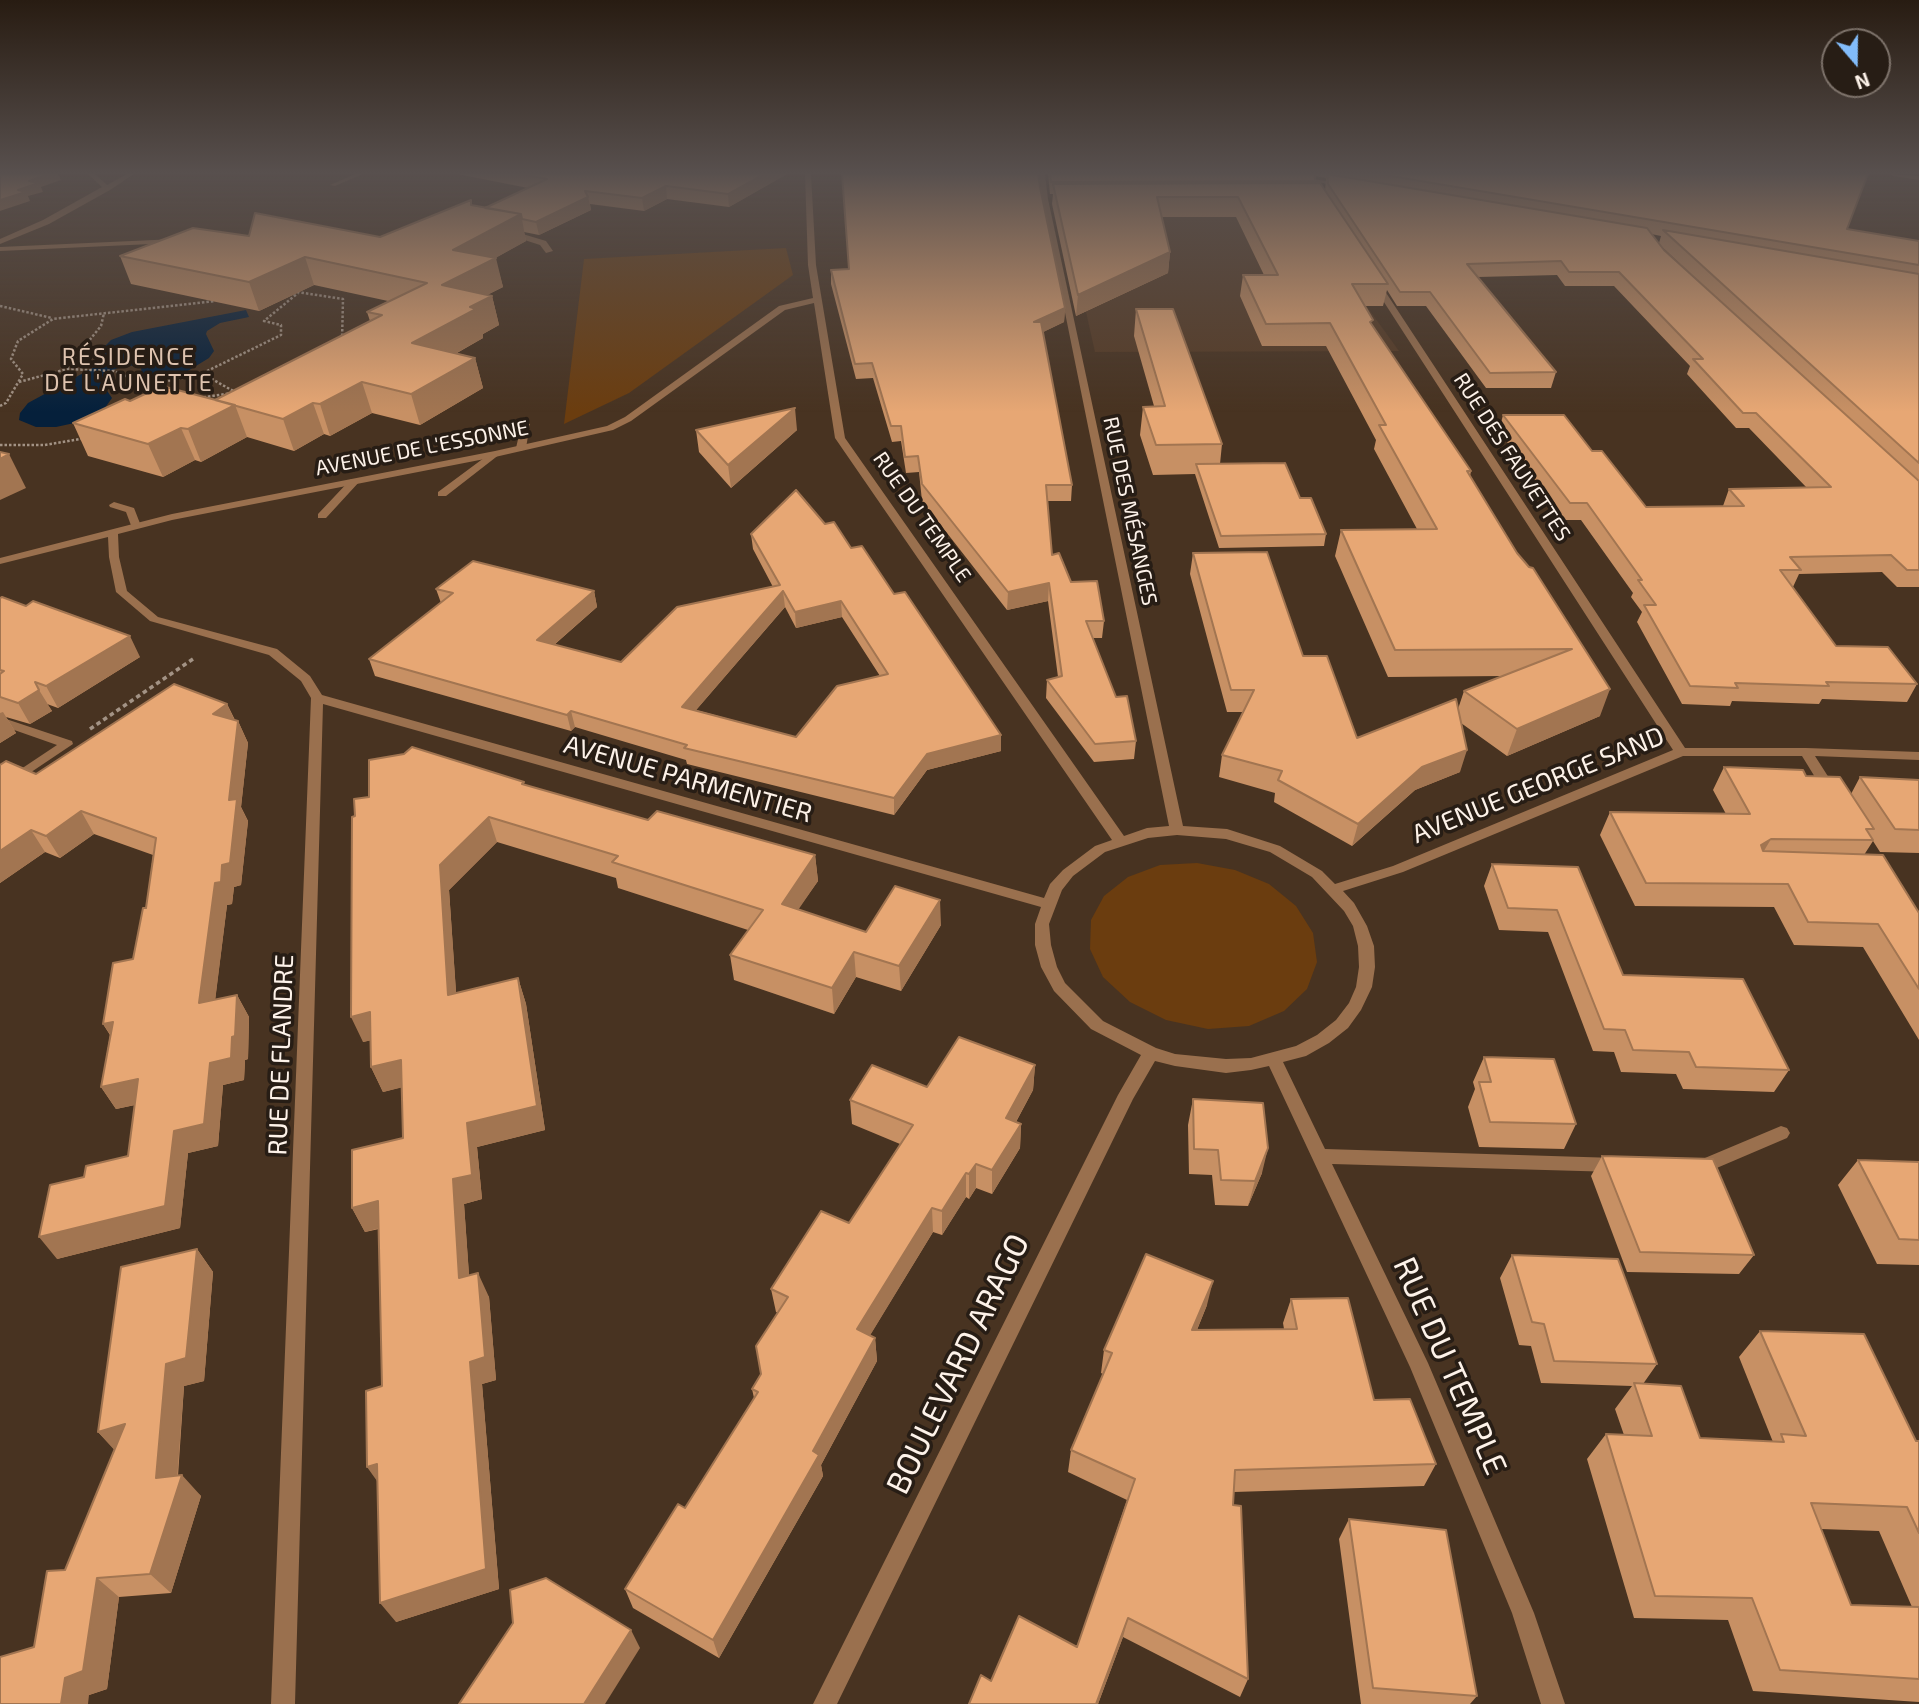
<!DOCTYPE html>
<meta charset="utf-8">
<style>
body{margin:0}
#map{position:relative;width:1919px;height:1704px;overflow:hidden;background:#483321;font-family:"Exo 2",sans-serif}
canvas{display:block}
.north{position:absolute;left:1821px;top:28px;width:70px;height:70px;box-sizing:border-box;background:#271d15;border:2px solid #7d726a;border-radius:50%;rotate:160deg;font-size:19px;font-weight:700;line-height:28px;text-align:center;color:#fdf2e9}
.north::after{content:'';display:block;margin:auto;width:24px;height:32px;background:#82bcfa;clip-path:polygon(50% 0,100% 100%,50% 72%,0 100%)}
</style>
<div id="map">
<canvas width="1919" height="1704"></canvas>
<div class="north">N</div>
</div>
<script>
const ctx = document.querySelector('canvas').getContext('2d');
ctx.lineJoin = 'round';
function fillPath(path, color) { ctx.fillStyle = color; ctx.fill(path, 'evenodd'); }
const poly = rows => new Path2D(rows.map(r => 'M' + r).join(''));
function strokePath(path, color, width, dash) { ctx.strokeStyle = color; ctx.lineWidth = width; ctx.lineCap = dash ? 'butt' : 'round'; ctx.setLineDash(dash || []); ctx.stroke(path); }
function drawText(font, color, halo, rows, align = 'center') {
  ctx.font = font + ' "Exo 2",sans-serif'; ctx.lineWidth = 7; ctx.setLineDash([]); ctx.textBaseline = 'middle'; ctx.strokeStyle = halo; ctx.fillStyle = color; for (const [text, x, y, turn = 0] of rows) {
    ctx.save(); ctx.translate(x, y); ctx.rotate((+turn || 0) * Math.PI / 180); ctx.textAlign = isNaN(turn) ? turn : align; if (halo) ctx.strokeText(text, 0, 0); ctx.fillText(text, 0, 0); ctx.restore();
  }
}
fillPath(poly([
 [1292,203,1399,351,1095,352,1062,205]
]), '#563b25');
fillPath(poly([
 [786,248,793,275,629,393,564,424,584,259],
 [1197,863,1235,870,1269,884,1296,906,1313,933,1317,962,1307,989,1284,1011,1249,1026,1208,1029,1166,1020,1130,1002,1103,977,1090,949,1091,920,1104,896,1128,877,1160,865]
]), '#6b3d0f');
fillPath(poly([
 [246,310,249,317,220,323,207,331,206,334,214,351,209,358,186,372,172,376,147,378,142,376,141,367,127,365,104,373,101,382,112,398,102,412,79,422,56,427,36,427,19,420,20,413,28,403,100,364,104,355,102,349,111,340,132,332]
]), '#05203b');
strokePath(poly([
 [297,292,343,299,342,341],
 [0,306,52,318],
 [67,368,101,326,104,313],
 [203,373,281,335,281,325,264,321,298,293],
 [19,382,67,369,114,371,135,380,162,382,203,374,235,392],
 [199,398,232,393],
 [0,406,6,403,23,374,11,359,18,341,53,319,215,301],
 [0,445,45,445,86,438]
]), '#a39385', 2.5, [2.5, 2]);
strokePath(poly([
 [90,729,193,659]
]), '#a39385', 3.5, [4.5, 3.5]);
fillPath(poly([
 [355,174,363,174,335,186,330,185,355,174],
 [506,229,546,241,553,251,546,253,540,245,503,233,506,229],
 [176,239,177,241,173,243,0,251,0,247,176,239],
 [522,422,530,424,526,448,521,451,516,448,522,422],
 [492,452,500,454,446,496,438,496,438,492,492,452],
 [351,479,360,481,326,518,318,518,318,514,351,479],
 [114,502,134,508,141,526,140,528,132,528,126,512,110,507,109,505,114,502]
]), '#9a704e');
fillPath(poly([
 [88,174,95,174,107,185,127,174,134,174,110,190,49,224,0,244,0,239,43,220,102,187,88,174],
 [805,174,811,174,816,265,845,438,1124,836,1147,828,1169,826,1042,199,1039,174,1045,174,1048,199,1183,826,1227,829,1280,846,1322,871,1335,884,1393,866,1673,750,1371,282,1375,280,1379,282,1685,748,1806,748,1919,752,1919,760,1815,756,1838,792,1831,796,1826,795,1802,756,1683,756,1403,872,1343,891,1354,903,1367,926,1374,946,1375,967,1372,987,1361,1010,1348,1028,1329,1043,1306,1056,1283,1062,1325,1149,1616,1158,1622,1160,1625,1165,1622,1170,1616,1172,1332,1164,1428,1363,1534,1613,1565,1704,1541,1704,1512,1613,1410,1367,1269,1066,1251,1070,1226,1073,1175,1066,1155,1061,1133,1099,837,1704,813,1704,1118,1095,1141,1055,1091,1029,1054,991,1041,967,1035,945,1035,924,1041,907,323,704,295,1704,271,1704,311,698,301,681,269,655,150,621,116,592,109,557,108,537,0,564,0,558,172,514,495,451,607,426,625,417,779,306,813,298,808,265,805,174],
 [814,303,835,438,1112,840,1095,846,1063,870,1050,884,1044,898,322,695,310,676,277,649,158,617,127,591,119,557,118,534,172,520,495,457,613,430,631,421,785,310,814,303],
 [1177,835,1226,839,1270,852,1312,877,1344,911,1353,926,1358,946,1359,967,1356,987,1349,1003,1336,1020,1317,1035,1296,1046,1251,1058,1226,1059,1175,1054,1156,1048,1103,1021,1065,983,1057,967,1051,945,1049,924,1062,890,1073,876,1105,852,1148,838,1177,835],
 [1276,174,1289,174,1346,185,1343,187,1276,174],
 [1890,174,1919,176,1919,180,1893,176,1890,174],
 [0,717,72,741,73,744,0,793,0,783,57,745,0,725,0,717],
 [1781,1126,1787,1128,1790,1133,1787,1138,1705,1173,1699,1175,1693,1173,1690,1168,1693,1163,1781,1126]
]), '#9a704e');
fillPath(poly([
 [457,174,787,174,729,207,667,199,644,211,590,204,591,210,539,235,524,232,526,241,495,258,503,287,487,295,492,296,499,325,483,334,483,338,457,353,475,358,483,388,420,425,372,413,330,436,324,434,294,451,247,437,201,462,195,460,163,477,88,456,73,423,130,401,215,400,370,321,367,312,388,301,314,285,259,311,131,284,120,256,249,236,380,237,472,205,485,208,528,188],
 [1048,174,1868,174,1847,229,1919,241,1919,587,1897,587,1882,572,1799,574,1793,587,1836,646,1917,684,1907,702,1822,699,1819,704,1732,701,1730,706,1682,704,1637,622,1642,612,1631,597,1633,593,1581,520,1564,520,1499,431,1503,415,1592,451,1646,507,1723,506,1729,489,1807,488,1749,428,1736,428,1687,374,1690,366,1614,286,1565,286,1557,275,1478,277,1556,372,1551,388,1486,388,1426,306,1397,306,1387,290,1383,306,1365,306,1372,326,1471,471,1470,476,1517,553,1529,567,1533,568,1600,716,1507,756,1461,723,1460,772,1415,790,1352,846,1274,802,1275,793,1219,777,1222,755,1243,712,1227,712,1190,574,1193,553,1303,656,1357,738,1458,709,1464,691,1503,676,1388,677,1335,556,1341,530,1417,529,1374,449,1376,440,1326,346,1262,346,1240,296,1243,275,1264,275,1236,217,1161,217,1170,252,1168,273,1076,316,1052,204,1053,194,1050,194],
 [1315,176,1326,178,1325,191,1315,183],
 [1651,234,1661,236,1659,243],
 [1660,245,1712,294,1664,250],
 [1040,187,1065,308,1064,322,1043,332,1072,485,1071,501,1047,501,1052,555,1071,582,1104,621,1102,638,1093,638,1116,697,1136,741,1134,759,1094,762,1046,698,1047,680,1058,677,1048,601,1007,610,922,501,919,472,906,473,901,441,892,442,873,378,856,379,831,284,831,270,849,269],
 [1136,309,1222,444,1220,464,1300,498,1326,534,1324,546,1219,548,1195,474,1153,475,1140,435,1143,407,1154,406,1134,336],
 [696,430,797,430,731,488,699,452],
 [825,524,851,548,894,594,1001,735,1001,751,927,770,894,815,687,764,686,760,575,727,571,731,375,676,369,659,441,603,436,589,594,591,597,607,554,645,621,662,773,587,753,549,751,534],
 [785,607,796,628,842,617,880,676,796,737,696,710],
 [0,598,140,657,58,708,47,704,52,711,30,724,6,717,16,733,0,743],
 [227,704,235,720,238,721,248,743,241,807,248,821,241,885,234,887,232,904,227,905,215,1000,237,995,249,1017,248,1059,245,1060,244,1080,223,1085,218,1146,188,1153,180,1228,57,1259,84,1177,128,1156,135,1105,116,1109,101,1087,110,1035,103,1024,133,959,146,908,153,855,94,834,60,858,45,852,0,883,0,765,36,774],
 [1724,767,1806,776,1851,794,1860,777,1919,780,1919,853,1880,852,1873,841,1864,855,1919,913,1919,1040,1863,947,1794,945,1774,907,1635,906,1600,835,1610,812,1726,814,1713,790],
 [525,785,648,820,815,855,818,881,798,909,866,932,941,925,901,991,856,977,834,1014,734,980,730,955,748,930,618,888,616,878,497,842,449,890,456,993,518,978,526,1004,545,1130,477,1147,482,1199,464,1204,469,1276,489,1297,496,1380,482,1384,499,1589,396,1622,382,1386,379,1229,365,1232,352,1208,403,1138,402,1087,383,1092,371,1067,371,1040,363,1042,352,817],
 [1492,864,1578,867,1623,975,1789,1070,1774,1092,1683,1089,1676,1074,1621,1072,1614,1052,1593,1051,1548,932,1499,930,1484,886],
 [1484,1057,1576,1124,1564,1149,1479,1147,1468,1107,1475,1089,1473,1082],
 [1035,1065,1033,1090,1016,1122,1021,1124,1020,1148,992,1194,976,1188,969,1199,966,1197,942,1235,933,1232,870,1335,875,1338,877,1361,821,1465,823,1476,719,1658,633,1608,625,1589,685,1508,754,1398,752,1389,761,1374,778,1313,776,1312,771,1289,849,1223,900,1144,852,1124,850,1100,927,1087],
 [1193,1099,1262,1173,1248,1206,1215,1205,1212,1175,1189,1174,1188,1125],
 [1602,1156,1754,1255,1739,1274,1627,1272,1591,1176],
 [1858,1160,1919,1162,1919,1265,1877,1264,1838,1185],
 [197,1249,213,1272,204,1381,184,1386,178,1476,201,1496,171,1593,119,1597,107,1689,89,1695,34,1647,115,1450,98,1432],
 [1512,1255,1657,1364,1643,1384,1700,1438,1773,1442,1739,1357,1760,1331,1916,1441,1919,1441,1919,1702,1753,1691,1728,1620,1634,1618,1587,1459,1606,1434,1624,1435,1615,1409,1632,1386,1541,1383,1531,1346,1519,1345,1500,1278],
 [1821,1529,1879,1531,1912,1607,1851,1605],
 [1291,1299,1374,1400,1436,1464,1424,1486,1234,1492,1233,1505,1248,1679,1240,1697,1123,1637,1098,1704,969,1704,991,1681,1077,1647,1127,1500,1068,1472,1071,1450,1103,1374,1101,1373,1104,1350,1207,1305,1197,1330,1284,1329,1283,1323],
 [1349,1519,1477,1696,1470,1704,1361,1704,1339,1539]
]), '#c79064');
fillPath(poly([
 [49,174,58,174,61,180,41,187,43,192,28,196,30,201,0,211,0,200,29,181],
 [764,174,787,174,729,207,728,194],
 [666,186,667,199,644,211,642,198],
 [588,197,591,210,539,235,536,222],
 [521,214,526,241,483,265,496,258,503,287,449,314,442,285,453,250],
 [1170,252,1168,273,1076,316,1078,295],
 [305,257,314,285,259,311,249,282],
 [492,296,499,325,483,334,483,338,421,373,412,343,470,307],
 [1065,308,1064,322,1033,337,1034,322],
 [475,358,483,388,420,425,411,394],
 [362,382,372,413,330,436,320,404],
 [313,403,324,434,294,451,283,419],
 [235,405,247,437,201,462,188,429],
 [795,408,797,430,731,488,728,465],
 [181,428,195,460,163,477,148,444],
 [9,454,26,488,0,500,0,459],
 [1049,583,1048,601,1007,610,1008,592],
 [594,591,597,607,541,656,537,640],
 [783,591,785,607,685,723,682,707],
 [841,601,842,617,796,628,795,612],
 [130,636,140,657,58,708,46,686],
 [1610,689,1600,716,1507,756,1517,729],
 [39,690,52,711,30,724,18,703],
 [227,704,237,725,213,714],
 [571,711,575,727,571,731,567,715],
 [3,712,16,733,0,743,0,713],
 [238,721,248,743,241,807,248,821,241,885,234,887,232,904,227,905,212,1026,199,1003,215,883,229,800],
 [1001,735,1001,751,927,770,894,815,894,798,927,754],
 [1467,750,1460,772,1415,790,1352,846,1358,824,1422,767],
 [81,811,94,834,60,858,46,836],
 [489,817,497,842,449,890,458,1020,448,995,440,865],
 [31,830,45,852,0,883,0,851],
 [1771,839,1758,861,1761,845],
 [815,855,818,881,785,929,782,904],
 [940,900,941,925,901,991,899,966],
 [854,952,856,977,834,1014,832,988],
 [518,978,526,1004,545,1130,477,1147,482,1199,464,1204,471,1302,459,1278,453,1179,467,1123],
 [237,995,249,1017,248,1059,245,1060,244,1080,223,1085,218,1146,188,1153,180,1228,57,1259,39,1237,174,1131,210,1063,232,1037],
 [370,1012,382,1038,363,1042,351,1017],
 [113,1022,118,1046,103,1024],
 [401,1060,412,1085,383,1092,371,1067],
 [1035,1065,1033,1090,1005,1142,1006,1118],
 [138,1079,153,1101,116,1109,101,1087],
 [1021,1124,1020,1148,992,1194,992,1170],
 [1268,1148,1262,1173,1248,1206,1255,1181],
 [976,1164,976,1188,969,1199,969,1174],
 [966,1173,966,1197,942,1235,942,1211],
 [378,1201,391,1225,365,1232,352,1208],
 [932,1208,933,1232,860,1352,857,1329],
 [197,1249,213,1272,204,1381,184,1386,176,1494,182,1475,201,1496,171,1593,150,1574,156,1478,166,1364],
 [478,1273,489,1297,496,1380,482,1384,499,1589,396,1622,380,1603,470,1362],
 [1213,1281,1207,1305,1187,1354,1192,1330],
 [875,1338,877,1361,821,1465,823,1476,719,1658,713,1640,813,1451],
 [125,1424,118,1454,98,1432],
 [377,1464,382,1488,367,1467],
 [97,1578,119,1597,107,1689,89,1695,88,1704,61,1704,65,1678],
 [1128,1618,1123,1637,1098,1704,1096,1704],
 [631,1630,640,1648,605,1704,584,1704]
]), '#a27551');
const building = poly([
 [0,174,49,174,29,181,39,183,18,190,26,192,0,200,0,174],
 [518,174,764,174,728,194,666,186,642,198,585,191,588,197,536,222,522,219,521,214,485,208,547,179,518,174],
 [842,174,1038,174,1040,187,1065,308,1034,322,1041,322,1072,485,1046,485,1052,555,1059,553,1071,582,1097,581,1104,621,1086,621,1116,697,1127,696,1136,741,1095,744,1047,680,1062,676,1049,583,1008,592,922,484,918,456,905,457,901,426,891,426,872,363,855,364,831,270,849,269,842,174],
 [1050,174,1315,174,1315,181,1051,182,1050,174],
 [1327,174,1647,228,1664,250,1919,481,1919,570,1907,570,1891,555,1790,557,1801,570,1780,570,1836,646,1888,647,1917,684,1826,682,1829,686,1735,683,1738,688,1690,686,1644,605,1656,605,1638,580,1642,580,1587,503,1570,503,1503,415,1564,415,1592,451,1602,451,1646,507,1744,506,1729,489,1831,487,1756,413,1743,413,1693,359,1703,359,1619,272,1569,272,1561,261,1467,264,1556,372,1490,373,1430,292,1400,292,1328,184,1327,174],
 [1379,174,1868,174,1847,229,1919,241,1919,265,1379,174],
 [1320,183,1388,284,1352,284,1373,320,1370,322,1471,471,1467,471,1517,553,1529,567,1533,568,1610,689,1517,729,1464,691,1572,649,1395,650,1341,530,1437,529,1379,425,1386,425,1330,323,1266,324,1243,275,1278,275,1238,197,1157,197,1170,252,1078,295,1053,184,1320,183],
 [471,200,471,205,521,214,453,250,496,258,442,285,492,296,470,307,476,309,412,343,475,358,411,394,362,382,320,404,313,403,283,419,215,400,382,315,367,312,427,283,305,257,249,282,120,256,193,228,249,236,255,213,380,237,471,200],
 [1663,230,1919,274,1919,463,1663,230],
 [1136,309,1173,309,1222,444,1156,445,1143,407,1165,406,1136,309],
 [162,386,235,405,188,429,181,428,148,444,73,423,125,399,130,401,162,386],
 [795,408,728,465,696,430,795,408],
 [0,452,9,454,0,459,0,452],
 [1285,463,1300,498,1311,498,1326,534,1221,536,1196,464,1285,463],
 [796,490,825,524,834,522,851,548,862,546,894,594,905,592,1001,735,927,754,894,798,684,748,687,745,571,711,567,715,369,659,453,593,436,589,473,561,594,591,537,640,621,662,677,607,780,585,751,534,796,490],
 [783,591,795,612,841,601,888,674,837,686,796,737,682,707,783,591],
 [1267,552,1303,656,1327,656,1357,738,1456,699,1467,750,1422,767,1358,824,1278,780,1282,771,1222,755,1254,690,1231,690,1193,553,1267,552],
 [2,597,26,606,33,601,130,636,46,686,35,682,39,690,18,703,0,697,0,674,4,671,0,670,0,598,2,597],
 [174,684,227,704,213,714,238,721,229,800,237,799,230,863,222,865,221,882,215,883,199,1003,237,995,235,1036,232,1037,231,1058,210,1063,204,1124,174,1131,165,1206,39,1237,50,1185,84,1177,86,1166,128,1156,138,1079,101,1087,113,1022,103,1024,113,963,133,959,143,908,146,908,156,838,81,811,46,836,31,830,0,851,0,765,6,761,36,774,174,684],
 [412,747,524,782,522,784,648,820,657,811,815,855,782,904,866,932,895,886,940,900,899,966,854,952,832,988,730,955,763,910,612,862,618,856,489,817,440,865,448,995,518,978,537,1106,467,1123,472,1175,453,1179,459,1278,478,1273,485,1357,470,1362,486,1569,380,1603,377,1464,367,1467,366,1391,382,1386,378,1201,352,1208,352,1150,403,1138,401,1060,371,1067,370,1012,351,1017,352,817,355,816,354,799,369,797,369,760,404,754,412,747],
 [1724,767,1803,770,1806,776,1840,777,1874,829,1866,829,1873,840,1771,839,1761,845,1763,851,1883,855,1919,913,1919,989,1878,924,1808,922,1788,884,1646,883,1610,812,1750,814,1724,767],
 [1860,777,1919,780,1919,830,1895,829,1860,777],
 [1492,864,1578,867,1623,975,1743,979,1789,1070,1696,1067,1689,1052,1633,1050,1625,1030,1604,1029,1557,910,1508,908,1492,864],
 [959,1037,1035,1065,1006,1118,1021,1124,992,1170,976,1164,969,1174,966,1173,942,1211,932,1208,857,1329,875,1338,813,1451,819,1455,713,1640,625,1589,678,1504,685,1508,758,1392,752,1389,761,1374,756,1346,788,1297,771,1289,821,1211,849,1223,913,1125,850,1100,872,1065,927,1087,959,1037],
 [1484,1057,1554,1059,1576,1124,1490,1122,1479,1082,1491,1082,1484,1057],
 [1193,1099,1263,1103,1268,1148,1255,1181,1221,1180,1218,1150,1194,1149,1193,1099],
 [1602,1156,1713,1159,1754,1255,1640,1252,1602,1156],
 [1858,1160,1919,1162,1919,1240,1899,1239,1858,1160],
 [197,1249,186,1358,166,1364,156,1478,182,1475,150,1574,97,1578,83,1671,65,1678,61,1704,0,1704,0,1657,34,1647,47,1571,65,1570,125,1424,98,1432,121,1267,197,1249],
 [1146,1254,1213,1281,1192,1330,1297,1329,1291,1299,1348,1298,1374,1400,1410,1399,1436,1464,1235,1470,1233,1505,1241,1506,1248,1679,1128,1618,1096,1704,969,1704,981,1675,991,1681,1019,1616,1077,1647,1135,1479,1071,1450,1112,1353,1104,1350,1146,1254],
 [1512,1255,1618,1259,1657,1364,1554,1361,1544,1324,1532,1322,1512,1255],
 [1760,1331,1864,1334,1916,1441,1919,1441,1919,1533,1907,1507,1811,1503,1851,1605,1919,1607,1919,1679,1780,1670,1752,1598,1655,1596,1606,1434,1652,1436,1634,1383,1681,1386,1700,1438,1784,1442,1781,1434,1806,1436,1760,1331],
 [1349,1519,1446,1530,1477,1696,1373,1688,1349,1519],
 [546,1578,631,1630,584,1704,459,1704,513,1623,510,1590,546,1578]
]);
fillPath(building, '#e7a774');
strokePath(building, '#a27551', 2);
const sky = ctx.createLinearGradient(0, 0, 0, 412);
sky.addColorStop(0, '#281c12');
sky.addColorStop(0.42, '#58504e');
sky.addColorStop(1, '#58504e00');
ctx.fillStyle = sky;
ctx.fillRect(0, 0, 1919, 412);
drawText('21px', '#fdf2e9', '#271d15', [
 ["AVENUE DE L'ESSONNE",422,448,-11],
 ["RUE DES FAUVETTES",1512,457,57],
 ["RUE DES MÉSANGES",1130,511,78],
 ["RUE DU TEMPLE",922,517,55]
]);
ctx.letterSpacing = '2px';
drawText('23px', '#dec3af', '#271d15', [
 ["RÉSIDENCE",129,357],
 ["DE L'AUNETTE",129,383]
]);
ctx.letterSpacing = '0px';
drawText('26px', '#fdf2e9', '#271d15', [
 ["AVENUE PARMENTIER",688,779,16],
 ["AVENUE GEORGE SAND",1538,785,-22],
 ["RUE DE FLANDRE",281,1055,-88]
]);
drawText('32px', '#fdf2e9', '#271d15', [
 ["BOULEVARD ARAGO",958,1364,-64],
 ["RUE DU TEMPLE",1450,1366,66]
]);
</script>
